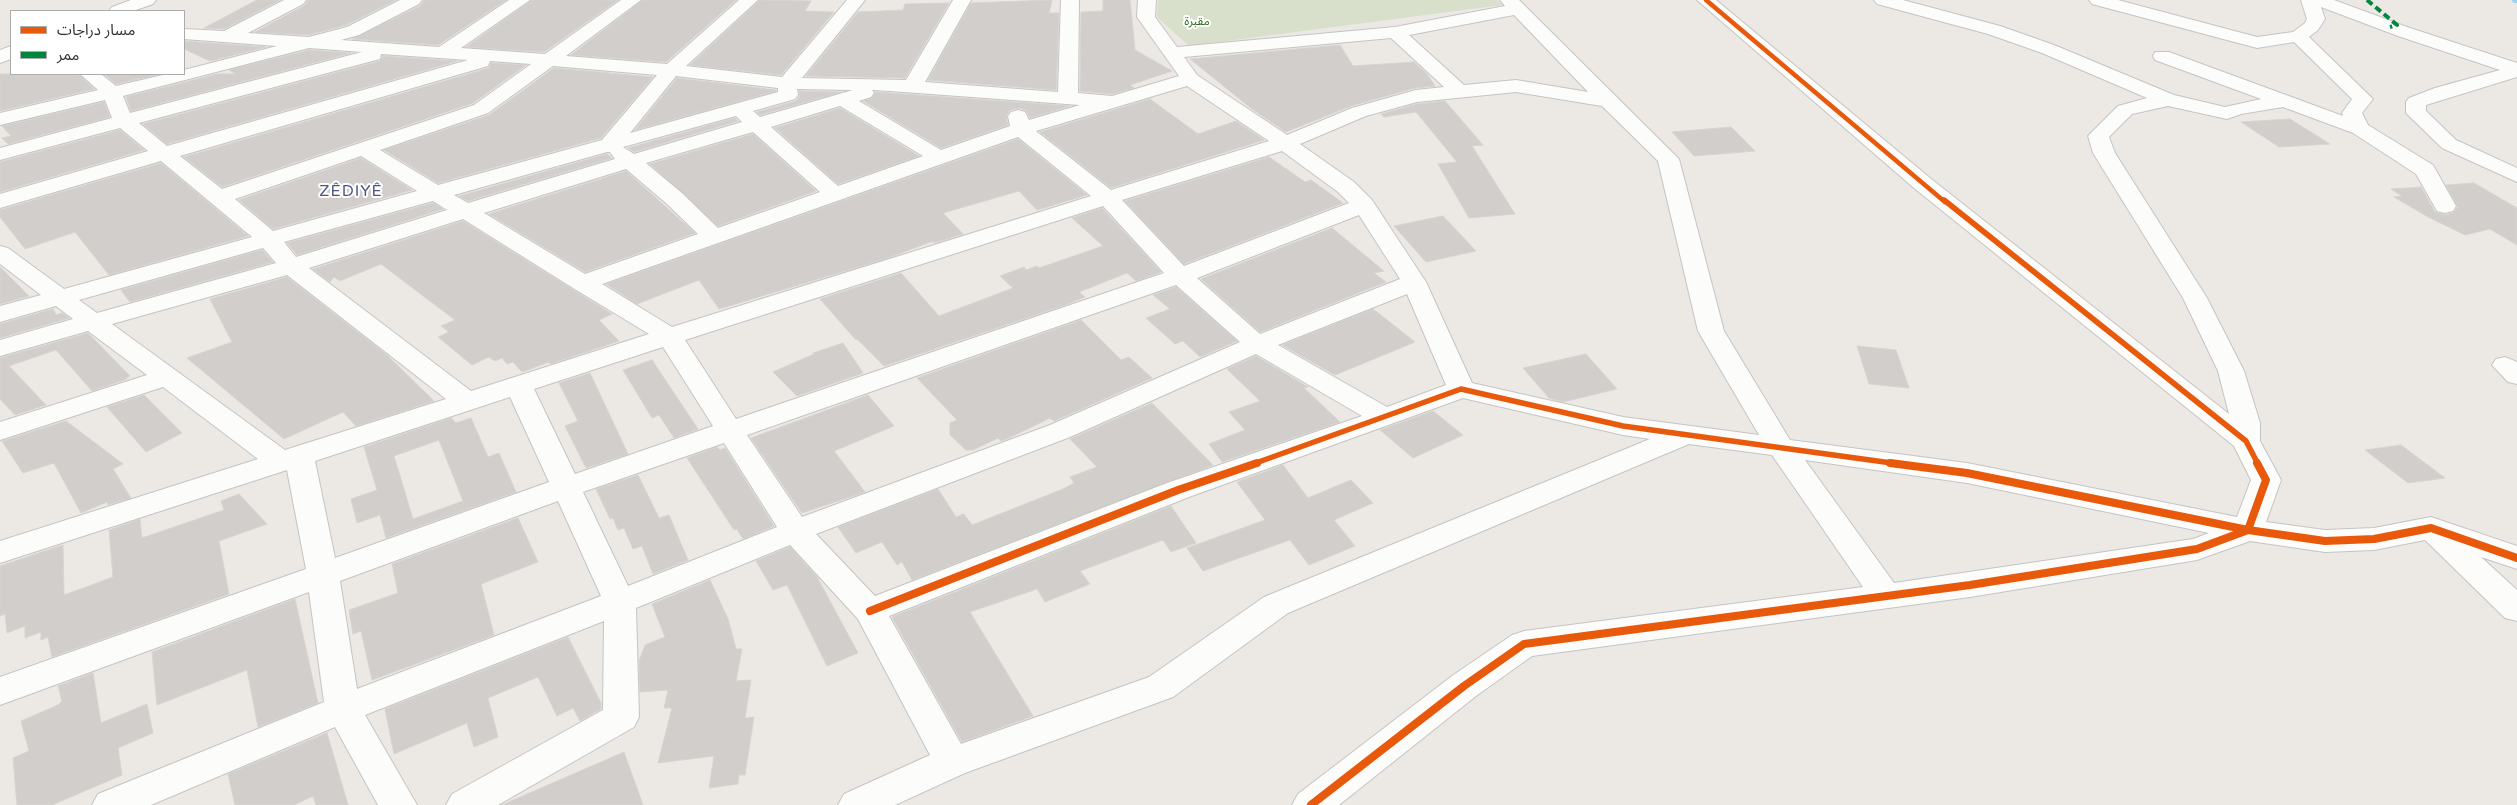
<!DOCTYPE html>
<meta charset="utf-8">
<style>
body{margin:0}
#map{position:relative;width:2517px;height:805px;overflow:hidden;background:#ece8e4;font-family:"Varela Round","Noto Sans Arabic",sans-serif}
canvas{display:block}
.legend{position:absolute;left:10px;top:10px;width:175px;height:65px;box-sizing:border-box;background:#fff;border:1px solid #ababab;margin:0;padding:6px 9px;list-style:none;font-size:15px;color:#2e2e2e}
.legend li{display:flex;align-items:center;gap:10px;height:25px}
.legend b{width:25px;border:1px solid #ababab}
</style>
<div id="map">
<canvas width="2517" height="805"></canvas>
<ul class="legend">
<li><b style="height:6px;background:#e8590c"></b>مسار دراجات</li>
<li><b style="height:6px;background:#00873e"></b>ممر</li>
</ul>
</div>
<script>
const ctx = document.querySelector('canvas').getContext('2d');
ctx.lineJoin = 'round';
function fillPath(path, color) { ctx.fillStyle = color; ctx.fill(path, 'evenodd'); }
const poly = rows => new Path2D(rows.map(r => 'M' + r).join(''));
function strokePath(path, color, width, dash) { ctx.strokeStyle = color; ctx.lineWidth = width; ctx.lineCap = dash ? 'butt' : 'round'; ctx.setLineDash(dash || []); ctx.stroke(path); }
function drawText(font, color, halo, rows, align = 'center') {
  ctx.font = font + ' "Varela Round","Noto Sans Arabic",sans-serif'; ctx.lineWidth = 4; ctx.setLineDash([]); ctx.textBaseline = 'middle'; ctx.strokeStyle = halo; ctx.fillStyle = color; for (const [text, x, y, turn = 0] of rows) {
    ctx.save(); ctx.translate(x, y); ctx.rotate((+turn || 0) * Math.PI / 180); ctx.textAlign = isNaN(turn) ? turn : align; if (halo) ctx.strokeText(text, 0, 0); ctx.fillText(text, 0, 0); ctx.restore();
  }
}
fillPath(poly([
 [1158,0,1497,0,1502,5,1189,46,1157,17]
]), '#d8e0cc');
strokePath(poly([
 [2515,0,2517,0]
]), '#99d6ec', 6);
const building = poly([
 [257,0,280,0,224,29,204,28,257,0],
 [308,0,396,0,346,25,309,35,255,32,304,6,308,0],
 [424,0,506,0,438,45,352,39,420,6,424,0],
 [532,0,618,0,544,52,466,47,532,0],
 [643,0,736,0,666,62,571,55,643,0],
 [760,0,811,1,805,11,834,12,781,75,690,65,760,0],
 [1052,0,1049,13,1059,13,1056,90,928,80,971,3,1052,0],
 [1103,0,1130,0,1135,50,1172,71,1130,85,1134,88,1112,94,1080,91,1081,12,1103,11,1103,0],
 [949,3,905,78,806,76,858,12,903,10,905,4,949,3],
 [184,41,266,47,210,61,184,49,184,41],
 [1340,45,1353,66,1414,62,1427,74,1435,86,1415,88,1351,106,1286,132,1252,109,1190,59,1340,45],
 [309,50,351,53,131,111,126,97,217,74,236,74,229,70,309,50],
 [383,56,457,61,167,144,143,124,380,61,383,56],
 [491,63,526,65,473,103,222,187,184,157,489,68,491,63],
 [554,68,653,77,601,138,438,183,384,150,489,115,554,68],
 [0,74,78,74,94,89,0,111,0,74],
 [104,74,160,74,116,84,104,74],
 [677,78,776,90,776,91,635,130,677,78],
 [799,91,841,92,760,115,757,112,796,101,800,96,799,91],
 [876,92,890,93,1070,106,1030,118,1026,110,1019,108,1010,110,1006,116,1008,125,941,148,863,101,872,98,876,92],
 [1150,99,1198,134,1236,121,1264,140,1111,188,1040,132,1150,99],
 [1445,101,1483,145,1472,146,1515,214,1469,218,1438,164,1457,162,1416,112,1384,117,1381,114,1417,104,1445,101],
 [104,102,110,117,8,144,2,138,11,136,2,126,104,102],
 [840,108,919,156,838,184,775,128,840,108],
 [735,118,738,121,634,152,628,148,735,118],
 [2290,119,2330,144,2279,147,2241,122,2290,119],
 [1731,127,1755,151,1694,156,1672,132,1731,127],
 [120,130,144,150,0,192,0,162,120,130],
 [753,134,816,191,718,226,650,164,753,134],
 [1018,139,1087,195,1037,210,1019,191,943,213,963,234,934,243,933,241,888,258,719,309,699,280,637,304,606,284,1018,139],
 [607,154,612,158,468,201,459,196,607,154],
 [1269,157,1305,182,1311,180,1343,203,1184,264,1125,201,1269,157],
 [361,158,412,190,273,229,239,200,361,158],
 [161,163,248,236,109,275,75,232,25,249,0,217,0,210,161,163],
 [626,171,695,233,585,272,489,214,626,171],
 [2474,183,2517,208,2517,245,2490,229,2465,235,2428,217,2394,197,2402,196,2391,189,2421,187,2435,212,2445,215,2453,213,2458,207,2446,185,2474,183],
 [433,203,443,209,297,255,287,243,433,203],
 [1102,208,1161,272,1136,281,1127,273,1079,292,1085,297,1065,305,884,366,857,339,856,340,820,299,901,273,939,316,1013,288,1000,276,1024,267,1026,270,1037,266,1039,268,1103,246,1072,218,1102,208],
 [1443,216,1476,251,1426,262,1394,226,1443,216],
 [463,221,612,314,599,320,619,341,550,364,549,362,522,372,513,362,507,364,502,358,495,361,489,357,472,365,438,337,449,332,441,326,455,320,381,264,340,281,334,277,330,282,313,269,463,221],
 [1332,228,1384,271,1374,273,1386,282,1260,332,1201,279,1332,228],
 [262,250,273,262,130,302,121,290,262,250],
 [0,267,29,296,0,304,0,267],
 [287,277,387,355,434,401,356,426,343,412,284,439,187,358,232,342,210,299,287,277],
 [1176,287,1237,341,1200,357,1183,341,1175,344,1146,318,1170,309,1153,295,1176,287],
 [53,309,56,315,62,313,69,318,0,338,0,324,53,309],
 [1373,309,1415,342,1335,375,1282,345,1373,309],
 [1081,320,1121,360,1129,357,1152,378,1054,421,1050,418,1009,438,1001,441,998,438,973,450,966,450,950,435,950,423,957,420,917,378,1081,320],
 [88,333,130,376,126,378,127,379,92,391,56,350,9,366,46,405,15,415,0,399,0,358,88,333],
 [843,343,863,373,797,396,773,372,814,354,813,353,843,343],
 [1857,346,1896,350,1909,388,1869,384,1857,346],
 [1586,354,1617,389,1563,402,1549,398,1523,368,1586,354],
 [1256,356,1308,387,1304,388,1340,422,1222,462,1209,444,1245,430,1229,412,1260,401,1227,369,1256,356],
 [652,360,698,429,674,438,659,415,652,418,623,370,652,360],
 [590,373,628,454,586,468,565,426,578,421,559,383,590,373],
 [144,395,182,433,146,452,107,407,144,395],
 [868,395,894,426,834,451,865,492,802,513,751,438,868,395],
 [1152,403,1213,465,912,580,902,562,897,565,882,542,856,553,838,527,938,489,956,517,964,514,972,525,1063,489,1074,483,1070,477,1097,467,1070,439,1152,403],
 [1433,411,1463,435,1413,458,1380,430,1433,411],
 [451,418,456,423,471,418,488,457,499,453,516,492,386,538,380,515,357,523,351,499,377,490,364,447,451,418],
 [439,440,463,501,413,519,394,456,439,440],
 [66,421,123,464,113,469,131,498,108,505,107,502,81,513,54,463,23,473,2,441,66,421],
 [2401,445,2445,478,2408,483,2365,450,2401,445],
 [717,447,720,450,725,448,774,526,743,539,737,529,734,530,687,458,717,447],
 [1283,465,1308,498,1351,480,1373,503,1334,520,1355,546,1309,565,1290,540,1203,571,1187,548,1265,520,1237,482,1283,465],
 [638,475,659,518,669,515,688,560,653,574,642,546,633,549,624,528,618,530,613,518,610,519,596,489,638,475],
 [239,494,267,524,219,541,229,594,52,657,48,637,41,640,41,632,25,638,25,626,7,633,5,614,0,616,0,566,63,545,64,595,113,577,109,530,140,519,142,538,224,510,221,501,239,494],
 [1171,506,1196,543,1171,552,1163,540,1080,571,1090,584,1045,602,1037,589,970,612,1033,716,962,742,892,617,1171,506],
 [518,518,538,562,481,584,494,635,372,680,361,631,353,634,349,610,398,593,392,564,518,518],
 [790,547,817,577,858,653,827,666,787,585,773,590,756,561,790,547],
 [710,580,728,619,736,649,742,649,736,681,751,680,745,718,754,717,745,775,739,775,738,784,709,788,714,756,658,763,672,708,664,708,668,690,640,692,639,661,645,645,665,637,652,604,710,580],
 [295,599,318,703,258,727,247,670,157,705,152,652,295,599],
 [568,637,601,703,601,709,580,721,573,708,557,716,538,677,488,698,498,737,474,747,467,723,394,754,385,709,568,637],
 [93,673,101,723,147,704,153,733,118,748,122,775,52,805,17,805,13,758,29,751,21,721,58,705,62,701,58,686,93,673],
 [327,733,348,805,316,805,313,796,294,805,235,805,228,774,327,733],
 [624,752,643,805,502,805,624,752]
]);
fillPath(building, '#d1cecb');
strokePath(building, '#d7d4d0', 1);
const minor = poly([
 [131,0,156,0,153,4,133,11,109,11,112,7,131,0],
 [284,0,306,0,303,4,248,33,309,37,347,27,400,0,422,0,419,4,359,35,341,40,439,47,509,0,530,0,461,48,545,54,621,0,641,0,566,56,667,64,739,0,758,0,686,66,782,77,847,0,865,0,802,78,906,80,953,0,971,0,925,82,1058,92,1061,0,1079,0,1078,93,1112,96,1179,76,1137,17,1138,0,1156,0,1155,17,1177,47,1395,27,1505,6,1500,0,1519,0,1679,159,1724,331,1790,440,1967,463,2237,517,2251,480,2234,446,1914,188,1697,0,1716,0,1930,178,2229,414,2218,371,2183,298,2093,153,2088,136,2118,106,2147,98,2042,53,1988,34,1877,4,1874,0,1903,0,2000,26,2054,45,2174,95,2225,107,2261,99,2155,60,2153,56,2155,52,2169,52,2343,116,2342,113,2352,99,2294,42,2257,48,2092,4,2089,0,2118,0,2257,37,2293,32,2305,23,2307,19,2301,0,2334,0,2410,28,2517,63,2517,77,2426,105,2426,111,2456,140,2517,168,2517,182,2442,148,2406,113,2406,102,2409,98,2435,88,2500,70,2398,36,2321,7,2325,19,2318,30,2309,37,2373,99,2362,113,2368,125,2433,165,2456,206,2453,211,2445,213,2437,211,2416,174,2353,133,2283,107,2241,114,2227,119,2168,106,2132,114,2109,137,2115,153,2207,298,2244,371,2260,423,2260,441,2281,480,2266,522,2325,530,2374,528,2431,517,2517,546,2517,569,2481,557,2517,590,2517,621,2505,618,2425,540,2374,550,2325,552,2250,541,2197,560,1970,597,1532,656,1476,696,1339,805,1292,805,1298,794,1452,676,1512,635,1524,631,1863,587,1772,455,1689,444,1288,613,1173,697,965,773,895,805,838,805,844,794,930,755,858,619,790,545,636,608,639,717,634,727,498,805,446,805,452,794,603,710,604,621,365,715,417,805,378,805,335,727,151,805,92,805,98,794,324,702,309,592,0,705,0,677,306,569,287,470,0,563,0,541,258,459,163,387,0,440,0,422,147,375,88,331,0,356,0,340,73,319,56,306,0,322,0,306,41,295,0,264,0,246,8,248,64,289,252,237,161,161,0,208,0,194,148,151,120,128,0,160,0,148,112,118,105,100,0,125,0,113,98,90,80,74,101,74,116,86,167,74,184,74,184,70,277,46,184,39,184,29,224,31,284,0],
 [1514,15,1588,92,1516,80,1464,85,1409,35,1514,15],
 [1391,38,1444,87,1416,90,1352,108,1287,135,1197,75,1184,57,1391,38],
 [309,48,362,52,130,113,123,96,309,48],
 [381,54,468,60,167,146,139,123,380,59,381,54],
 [490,61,531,64,474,105,222,189,180,156,488,66,490,61],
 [553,66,657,75,602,140,438,185,380,150,488,113,553,66],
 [676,76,778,88,778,92,630,133,676,76],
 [1187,86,1269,141,1111,190,1036,131,1187,86],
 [797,89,853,90,760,117,753,111,795,99,798,95,797,89],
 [872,90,890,91,1080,105,1029,120,1025,112,1018,110,1011,112,1008,116,1010,126,941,150,859,101,871,97,874,93,872,90],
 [1516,92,1602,106,1658,161,1698,331,1759,435,1623,417,1472,383,1426,282,1372,200,1354,182,1300,144,1366,116,1417,102,1516,92],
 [840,106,923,156,838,186,771,127,840,106],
 [736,116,742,122,634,154,623,147,736,116],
 [753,132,820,192,718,228,683,194,646,163,753,132],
 [1018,137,1091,196,672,327,602,284,1018,137],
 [1282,151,1338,192,1349,203,1184,266,1122,200,1282,151],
 [607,152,610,152,615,159,468,203,454,195,607,152],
 [361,156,417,191,273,231,235,199,361,156],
 [626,169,667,204,698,234,585,274,484,213,626,169],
 [433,201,447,210,296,257,284,242,433,201],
 [1103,206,1164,273,736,419,685,340,1103,206],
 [1359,215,1400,279,1260,334,1197,278,1359,215],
 [463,219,573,288,649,334,471,391,309,268,463,219],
 [263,248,276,263,97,313,79,300,263,248],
 [287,275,446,399,285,450,112,324,287,275],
 [1176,285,1240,342,1050,425,802,517,747,435,1176,285],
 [1407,294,1446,385,1387,407,1278,345,1407,294],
 [663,347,713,426,575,474,534,389,663,347],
 [1256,354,1362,416,1167,483,875,596,816,534,1070,437,1256,354],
 [510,397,549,482,335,558,315,461,510,397],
 [1463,398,1623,435,1650,439,1264,597,1149,677,961,744,889,616,1189,497,1463,398],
 [724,443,777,527,628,586,583,492,724,443],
 [1805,460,1967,483,2209,533,2193,539,1894,583,1805,460],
 [558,501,601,596,357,689,340,581,558,501],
 [11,46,11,59,0,63,0,50,11,46],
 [2505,357,2517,362,2517,384,2508,382,2492,365,2496,359,2505,357]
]);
strokePath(minor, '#c5c4c5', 2);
fillPath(minor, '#fcfcfb');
strokePath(poly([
 [2367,0,2397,25,2390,27]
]), '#00873e', 4, [7, 4]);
strokePath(poly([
 [1706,0,1945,202]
]), '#e8590c', 4.5);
strokePath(poly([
 [1944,200,2246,441,2258,464],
 [1253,464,1461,389,1623,426,1899,464]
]), '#e8590c', 5.5);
strokePath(poly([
 [1890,463,1967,473,2248,530,2325,541,2374,539,2431,528,2517,558],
 [870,611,1178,490,1257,463],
 [1311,805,1464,686,1524,644,1970,585,2197,549,2248,530,2266,480,2257,463]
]), '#e8590c', 8);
drawText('12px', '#2c6e1b', '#fff', [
 ["مقبرة",1197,22]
]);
ctx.letterSpacing = '1px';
drawText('16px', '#4d5680', '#fff', [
 ["ZÊDIYÊ",351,192]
]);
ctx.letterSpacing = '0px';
</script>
